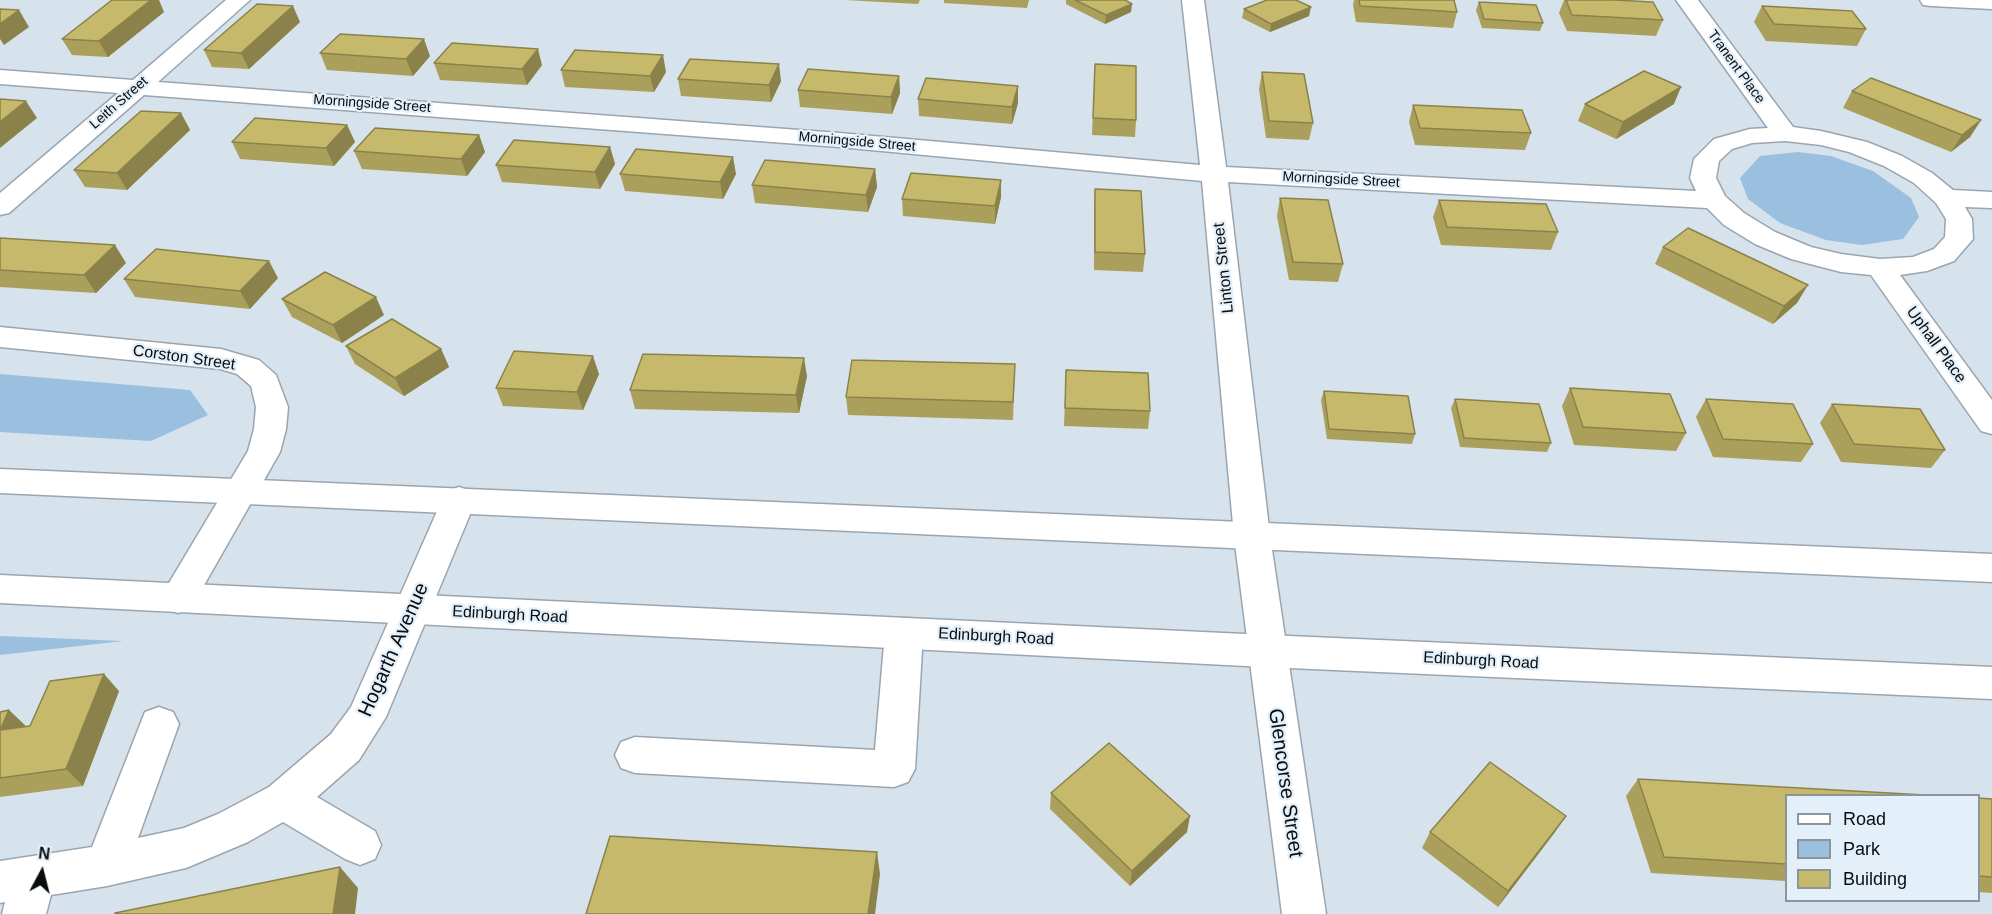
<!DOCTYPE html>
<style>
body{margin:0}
#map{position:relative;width:1992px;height:914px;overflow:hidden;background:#d6e2ec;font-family:Arial,sans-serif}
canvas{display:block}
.legend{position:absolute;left:1785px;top:794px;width:195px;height:108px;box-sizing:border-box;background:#e3eff9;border:2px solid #8c959c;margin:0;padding:8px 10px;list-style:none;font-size:18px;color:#090d10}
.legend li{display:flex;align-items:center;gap:12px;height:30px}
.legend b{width:30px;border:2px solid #8c959c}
.north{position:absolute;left:12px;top:842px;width:60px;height:60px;-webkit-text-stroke:4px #e3eff9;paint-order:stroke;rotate:7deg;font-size:16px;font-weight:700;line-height:24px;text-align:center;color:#090d10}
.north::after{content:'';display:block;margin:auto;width:21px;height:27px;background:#090d10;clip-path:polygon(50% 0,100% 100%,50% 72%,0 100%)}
</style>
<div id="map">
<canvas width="1992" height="914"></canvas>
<ul class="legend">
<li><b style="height:8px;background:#fff"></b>Road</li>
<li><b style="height:16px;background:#9abfdf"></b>Park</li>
<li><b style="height:16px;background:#c7b96b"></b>Building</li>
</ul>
<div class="north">N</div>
</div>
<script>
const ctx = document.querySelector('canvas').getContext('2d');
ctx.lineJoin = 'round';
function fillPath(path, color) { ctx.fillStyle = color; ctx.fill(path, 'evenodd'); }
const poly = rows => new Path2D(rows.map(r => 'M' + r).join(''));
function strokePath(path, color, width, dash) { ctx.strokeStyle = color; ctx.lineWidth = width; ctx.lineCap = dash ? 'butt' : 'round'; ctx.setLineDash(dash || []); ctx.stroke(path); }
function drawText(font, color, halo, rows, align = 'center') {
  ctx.font = font + ' Arial,sans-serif'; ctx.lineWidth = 4.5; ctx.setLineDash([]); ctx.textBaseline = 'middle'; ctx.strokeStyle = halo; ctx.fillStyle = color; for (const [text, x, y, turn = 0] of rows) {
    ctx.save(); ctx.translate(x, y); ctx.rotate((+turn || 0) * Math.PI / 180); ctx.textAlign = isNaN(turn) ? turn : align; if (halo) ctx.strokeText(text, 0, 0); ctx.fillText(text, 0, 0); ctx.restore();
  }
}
fillPath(poly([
 [1798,152,1831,156,1873,171,1911,198,1919,217,1903,239,1862,245,1826,240,1780,223,1748,199,1740,178,1760,156],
 [0,374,190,390,208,415,151,441,0,432],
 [0,636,123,641,0,655]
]), '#9abfdf');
const minor = poly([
 [226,0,250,0,158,82,839,133,1200,165,1182,0,1204,0,1226,167,1696,191,1690,178,1694,159,1714,139,1750,129,1768,128,1676,0,1698,0,1793,127,1821,131,1867,142,1902,156,1932,173,1953,190,1992,192,1992,208,1965,207,1972,219,1973,239,1954,261,1927,271,1900,275,1992,400,1992,434,1981,431,1871,275,1841,272,1791,259,1755,244,1724,225,1707,208,1228,182,1270,536,1326,914,1282,914,1234,536,1202,181,839,147,144,95,9,213,0,215,0,193,118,93,0,84,0,70,133,80,226,0],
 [1785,141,1821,145,1849,152,1884,166,1914,183,1936,203,1946,219,1945,237,1934,249,1913,257,1880,259,1841,254,1811,247,1775,232,1744,213,1725,196,1716,178,1719,161,1732,149,1752,143,1785,141],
 [1920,0,1992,0,1992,9,1931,6,1923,5,1920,0],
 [0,327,221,349,259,360,276,375,288,407,286,429,280,452,191,608,178,613,165,608,160,598,248,451,254,429,256,407,251,386,237,374,220,369,0,347,0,327],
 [459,487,471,491,476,500,386,717,359,760,317,797,375,831,381,845,375,859,360,865,345,859,283,822,248,842,186,868,107,886,51,895,46,914,2,914,5,902,0,903,0,861,92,847,145,712,159,707,173,712,179,724,138,838,184,828,218,814,269,787,331,734,351,707,442,500,447,491,459,487],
 [904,618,917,622,923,633,915,769,908,782,894,787,635,773,621,768,615,755,621,742,635,737,875,750,885,633,891,622,904,618]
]);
const major = poly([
 [0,469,1992,554,1992,582,0,493,0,469],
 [0,575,1266,635,1992,667,1992,699,1266,667,0,603,0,575]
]);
strokePath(minor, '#9ba5af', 3);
strokePath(major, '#9ba5af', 3);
fillPath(minor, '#fff');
fillPath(major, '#fff');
fillPath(poly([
 [845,0,920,0,918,4],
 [944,0,1029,0,1027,8,944,3],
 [1066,0,1125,0,1131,12,1105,24,1066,4],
 [1354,0,1454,0,1457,12,1453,28,1356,22,1353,5],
 [1564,0,1614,0,1663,20,1656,36,1567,31,1559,13],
 [1479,2,1543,23,1540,31,1482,28,1476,10],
 [1762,6,1866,29,1857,46,1766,41,1754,22],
 [1244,9,1309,16,1270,32,1242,18],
 [164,12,108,57,72,55,62,39],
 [300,22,249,69,212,67,204,50],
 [320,53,430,56,413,76,327,70],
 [434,63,542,65,527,85,440,80],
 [1095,64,1136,120,1135,137,1092,135],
 [561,70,666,72,654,92,565,87],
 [1262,72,1313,123,1309,140,1266,138,1259,89],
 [899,76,900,93,892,114,800,107,798,90],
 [678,79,781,81,771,102,681,96],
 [1852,91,1981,120,1970,137,1951,152,1843,108],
 [918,99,1018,103,1012,124,919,116],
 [1585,104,1674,104,1616,139,1578,121],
 [1413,105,1531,133,1525,150,1415,145,1409,122],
 [181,113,190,130,127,190,85,187,74,170],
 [347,125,355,142,334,166,240,159,232,142],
 [479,135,485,152,467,176,362,169,354,151],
 [610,147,615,164,600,189,502,182,496,165],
 [875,169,877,187,868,212,755,203,752,185],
 [620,174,736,174,723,199,625,191],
 [1001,180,1001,197,995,224,903,216,902,199],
 [1095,189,1145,254,1143,272,1094,270,1094,207],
 [1280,198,1343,264,1338,282,1289,280,1277,216],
 [1439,200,1558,232,1551,250,1441,245,1433,217],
 [0,238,126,263,96,293,0,287],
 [1663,247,1797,303,1773,324,1655,264],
 [278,278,250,309,135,297,124,279],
 [282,299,384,315,342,343,292,317],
 [346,346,441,349,449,367,404,396,355,364],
 [1015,364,1013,420,848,415,846,397],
 [1066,370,1150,411,1148,429,1064,426],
 [599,374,583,410,503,406,496,388],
 [807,376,799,413,635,409,630,390],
 [1570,388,1686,433,1676,451,1574,445,1562,406],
 [1324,391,1415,434,1412,444,1327,439,1321,400],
 [1455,399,1551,443,1547,452,1460,447,1451,408],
 [1706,399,1813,444,1801,462,1713,457,1696,417],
 [1832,404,1945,450,1931,468,1841,462,1820,423],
 [119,691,83,786,0,797,0,712,27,727,30,726],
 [1638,779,1786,795,1786,881,1651,873,1626,796],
 [1051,793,1187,832,1130,886,1050,809],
 [1978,798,1992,799,1992,893,1978,892],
 [1430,832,1555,832,1498,907,1422,848]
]), '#ab9f5c');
fillPath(poly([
 [151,0,159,0,164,12,108,57,99,41],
 [1132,4,1131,12,1105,24,1106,15],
 [293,6,300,22,249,69,241,53],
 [1311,7,1309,16,1270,32,1271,24],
 [19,10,29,27,4,45,0,39,0,24],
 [424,39,430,56,413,76,406,59],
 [538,49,542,65,527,85,522,69],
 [663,55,666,72,654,92,650,76],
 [779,64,781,81,771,102,769,85],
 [899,76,900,93,892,114,891,97],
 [1018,86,1018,103,1012,124,1012,107],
 [1681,87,1674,104,1616,139,1623,122],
 [26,101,37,118,0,148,0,122],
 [181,113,190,130,127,190,117,173],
 [1981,120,1970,137,1951,152,1962,135],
 [347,125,355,142,334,166,326,148],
 [479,135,485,152,467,176,461,159],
 [610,147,615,164,600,189,595,172],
 [733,157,736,174,723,199,720,182],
 [875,169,877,187,868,212,866,195],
 [1001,180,1001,197,995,224,995,206],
 [115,245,126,263,96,293,84,275],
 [269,261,278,278,250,309,240,291],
 [1808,285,1797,303,1773,324,1784,306],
 [376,297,384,315,342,343,333,325],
 [441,349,449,367,404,396,395,378],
 [593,356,599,374,583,410,577,392],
 [804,358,807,376,799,413,796,395],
 [104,674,119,691,83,786,66,769],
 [9,710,27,727,0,730],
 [1190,816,1187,832,1130,886,1132,871],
 [1566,816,1555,832,1498,907,1508,891],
 [877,852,880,874,875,914,868,914],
 [340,867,358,888,355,914,333,914]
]), '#8b824b');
const building = poly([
 [112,0,151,0,99,41,62,39,112,0],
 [1075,0,1125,0,1132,4,1106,15,1075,0],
 [1267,0,1296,0,1311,7,1271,24,1244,9,1267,0],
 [1359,0,1454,0,1457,12,1360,6,1359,0],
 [1566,0,1614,0,1653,2,1663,20,1572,15,1566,0],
 [1479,2,1536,5,1543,23,1484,19,1479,2],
 [257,4,293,6,241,53,204,50,257,4],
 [1762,6,1852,11,1866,29,1774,24,1762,6],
 [0,9,19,10,0,24,0,9],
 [340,34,424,39,406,59,320,53,340,34],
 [452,43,538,49,522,69,434,63,452,43],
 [575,50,663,55,650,76,561,70,575,50],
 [690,59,779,64,769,85,678,79,690,59],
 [1095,64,1136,66,1136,120,1093,118,1095,64],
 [808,69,899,76,891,97,798,90,808,69],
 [1644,71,1681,87,1623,122,1585,104,1644,71],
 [1262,72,1304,74,1313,123,1269,121,1262,72],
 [926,78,1018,86,1012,107,918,99,926,78],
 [1871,78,1981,120,1962,135,1852,91,1871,78],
 [0,99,26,101,0,122,0,99],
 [1413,105,1522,110,1531,133,1420,128,1413,105],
 [141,111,181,113,117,173,74,170,141,111],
 [255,118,347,125,326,148,232,142,255,118],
 [375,128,479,135,461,159,354,151,375,128],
 [514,140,610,147,595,172,496,165,514,140],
 [636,149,733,157,720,182,620,174,636,149],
 [765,160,875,169,866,195,752,185,765,160],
 [911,173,1001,180,995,206,902,199,911,173],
 [1095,189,1141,191,1145,254,1095,252,1095,189],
 [1280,198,1328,200,1343,264,1293,262,1280,198],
 [1439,200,1546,204,1558,232,1447,227,1439,200],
 [1688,228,1808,285,1784,306,1663,247,1688,228],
 [0,238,115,245,84,275,0,270,0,238],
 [156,249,269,261,240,291,124,279,156,249],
 [325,272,376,297,333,325,282,299,325,272],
 [392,319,441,349,395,378,346,346,392,319],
 [514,351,593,356,577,392,496,388,514,351],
 [643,354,804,358,796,395,630,390,643,354],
 [852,360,1015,364,1013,402,846,397,852,360],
 [1066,370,1148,373,1150,411,1065,408,1066,370],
 [1570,388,1670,394,1686,433,1583,427,1570,388],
 [1324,391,1408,396,1415,434,1329,429,1324,391],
 [1455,399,1539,404,1551,443,1464,438,1455,399],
 [1706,399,1793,404,1813,444,1723,439,1706,399],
 [1832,404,1920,409,1945,450,1854,444,1832,404],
 [104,674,66,769,0,778,0,712,9,710,0,730,30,726,50,681,104,674],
 [1109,743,1190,816,1132,871,1051,793,1109,743],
 [1490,762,1566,816,1508,891,1430,832,1490,762],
 [1638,779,1925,795,1786,795,1786,864,1664,857,1638,779],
 [1978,798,1992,799,1992,877,1978,876,1978,798],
 [610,836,877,852,868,914,586,914,610,836],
 [340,867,333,914,115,914,115,913,340,867]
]);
fillPath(building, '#c7b96b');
strokePath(building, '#8b824b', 1.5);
drawText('14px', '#090d10', '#e3eff9', [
 ["Tranent Place",1736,67,54],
 ["Leith Street",119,103,-41],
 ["Morningside Street",372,104,4],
 ["Morningside Street",857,142,5],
 ["Morningside Street",1341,180,3]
]);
drawText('16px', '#090d10', '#e3eff9', [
 ["Linton Street",1224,268,-96],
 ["Uphall Place",1936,345,54],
 ["Corston Street",184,358,8],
 ["Edinburgh Road",510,615,3],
 ["Edinburgh Road",996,637,3],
 ["Edinburgh Road",1481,661,3]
]);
drawText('20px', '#090d10', '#e3eff9', [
 ["Hogarth Avenue",394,650,-66],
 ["Glencorse Street",1285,783,82]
]);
</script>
